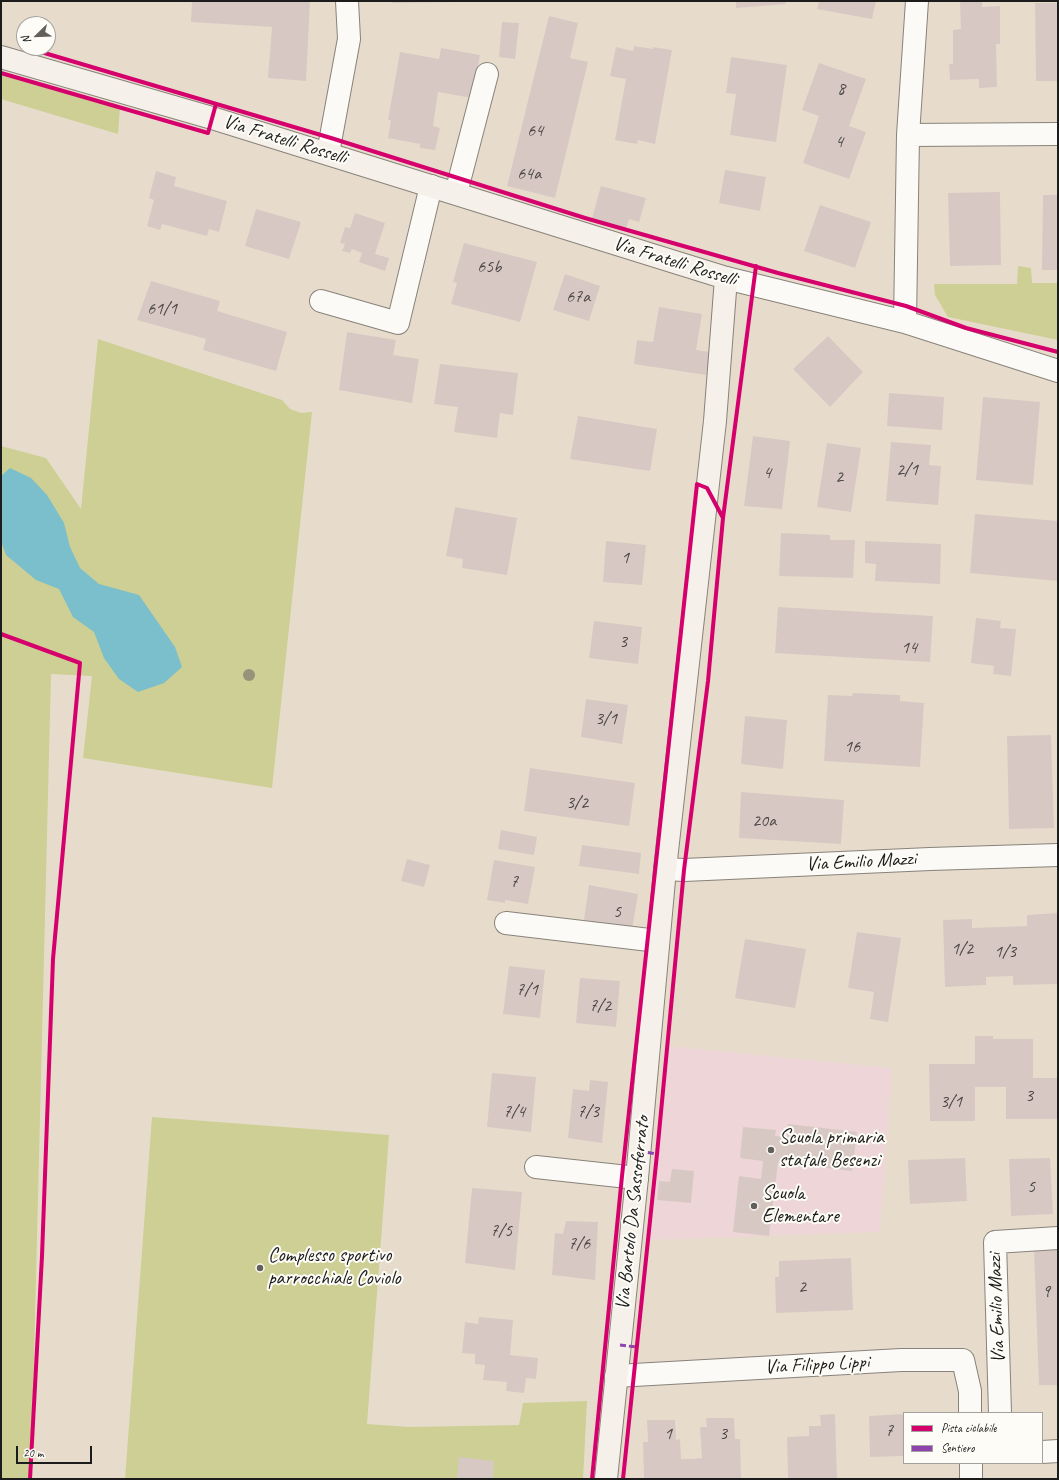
<!DOCTYPE html>
<style>
body{margin:0}
#map{position:relative;width:1059px;height:1480px;overflow:hidden;background:#e7dccc;font-family:Caveat,sans-serif}
canvas{display:block}
.frame{position:absolute;inset:0;border:2px solid #1c1c1c;pointer-events:none}
.legend{position:absolute;left:903px;top:1412px;width:140px;height:52px;box-sizing:border-box;background:#fdfcf7;border:1px solid #a3a29f;margin:0;padding:5px 7px;list-style:none;font-size:12px;color:#1c1c1c}
.legend li{display:flex;align-items:center;gap:8px;height:20px}
.legend b{width:20px;border:1px solid #a3a29f}
.north{position:absolute;left:16px;top:16px;width:40px;height:40px;box-sizing:border-box;background:#fdfcf7;border:1px solid #a3a29f;border-radius:50%;rotate:247deg;font-size:11px;font-weight:700;line-height:16px;text-align:center;color:#1c1c1c}
.north::after{content:'';display:block;margin:auto;width:14px;height:18px;background:#635f5a;clip-path:polygon(50% 0,100% 100%,50% 72%,0 100%)}
.scale{position:absolute;left:16px;top:1446px;width:76px;height:18px;box-sizing:border-box;border:2px solid #1c1c1c;border-top:0;padding-left:5px;font-size:12px;line-height:14px;white-space:nowrap;color:#1c1c1c;-webkit-text-stroke:3px #fdfcf7;paint-order:stroke}
</style>
<div id="map">
<canvas width="1059" height="1480"></canvas>
<div class="frame"></div>
<ul class="legend">
<li><b style="height:5px;background:#d6006c"></b>Pista ciclabile</li>
<li><b style="height:5px;background:#8e44ad"></b>Sentiero</li>
</ul>
<div class="north">N</div>
<div class="scale">20 m</div>
</div>
<script>
const ctx = document.querySelector('canvas').getContext('2d');
ctx.lineJoin = 'round';
function fillPath(path, color) { ctx.fillStyle = color; ctx.fill(path, 'evenodd'); }
const poly = rows => new Path2D(rows.map(r => 'M' + r).join(''));
function strokePath(path, color, width, dash) { ctx.strokeStyle = color; ctx.lineWidth = width; ctx.lineCap = dash ? 'butt' : 'round'; ctx.setLineDash(dash || []); ctx.stroke(path); }
function drawText(font, color, halo, rows, align = 'center') {
  ctx.font = font + ' Caveat,sans-serif'; ctx.lineWidth = 4; ctx.setLineDash([]); ctx.textBaseline = 'middle'; ctx.strokeStyle = halo; ctx.fillStyle = color; for (const [text, x, y, turn = 0] of rows) {
    ctx.save(); ctx.translate(x, y); ctx.rotate((+turn || 0) * Math.PI / 180); ctx.textAlign = isNaN(turn) ? turn : align; if (halo) ctx.strokeText(text, 0, 0); ctx.fillText(text, 0, 0); ctx.restore();
  }
}
fillPath(poly([
 [667,1046,892,1068,880,1232,647,1240]
]), '#edd5d8');
fillPath(poly([
 [1,73,120,107,118,134,1,99],
 [1018,266,1031,268,1032,283,1058,283,1058,340,948,317,935,295,934,284,1017,284],
 [98,339,282,400,290,409,301,413,312,412,272,788,83,758,92,676,51,674,31,1479,1,1479,1,446,46,458,81,509],
 [152,1117,389,1135,367,1424,409,1427,519,1425,523,1403,587,1401,583,1479,125,1479]
]), '#cdcf94');
fillPath(poly([
 [10,468,31,478,47,495,64,523,70,547,80,568,99,584,139,595,175,647,182,667,164,683,138,692,119,679,104,658,94,632,73,617,59,589,36,580,6,555,1,541,1,476]
]), '#7abfcb');
fillPath(poly([
 [192,1,310,1,306,81,268,78,272,27,191,22],
 [392,1,461,1,461,2,392,3],
 [736,1,785,1,786,4,736,8],
 [819,1,876,1,872,19,817,9],
 [960,1,982,1,982,7,1000,6,1000,44,996,44,997,87,979,88,979,79,950,80,949,64,953,64,953,30,961,29],
 [1035,3,1058,3,1058,81,1036,81],
 [549,16,578,23,570,58,588,62,555,198,507,186],
 [502,22,519,23,515,59,499,57],
 [634,46,653,49,653,47,672,50,655,144,638,140,637,144,615,140,626,79,610,76,616,47,633,51],
 [441,48,480,55,472,98,438,92,433,126,440,128,435,150,420,148,420,144,388,138,391,120,388,120,400,52,439,59],
 [731,57,787,65,776,142,730,135,736,94,726,93],
 [819,63,866,79,849,126,866,132,849,179,803,163,819,116,802,110],
 [725,170,766,177,760,211,719,203],
 [156,171,176,177,174,186,227,201,219,232,209,229,207,236,162,224,160,230,147,226,154,200,149,198],
 [601,186,646,198,639,222,629,219,626,228,592,218],
 [1000,192,1001,265,950,266,948,193],
 [1043,195,1058,195,1058,270,1042,270],
 [820,205,871,222,855,268,804,251],
 [256,209,301,222,289,259,245,246],
 [355,213,385,223,375,254,389,258,385,271,359,262,362,253,352,249,350,253,342,251,345,244,340,243,345,227,350,228],
 [464,243,537,262,520,322,451,304,457,283,453,282],
 [565,274,600,286,589,321,553,310],
 [151,281,220,301,217,311,287,332,276,371,203,350,206,339,137,320],
 [659,307,702,314,696,350,710,352,706,375,634,364,637,340,653,342],
 [347,332,396,340,393,355,419,359,412,403,339,390],
 [828,336,863,372,830,407,793,369],
 [440,364,518,373,513,415,500,413,497,438,454,432,458,407,434,404],
 [889,393,944,397,942,430,887,426],
 [983,397,1040,402,1033,485,976,480],
 [578,416,657,429,650,471,570,459],
 [753,436,790,441,782,509,744,506],
 [891,442,931,445,929,465,941,466,938,505,886,501],
 [827,443,861,448,851,512,817,507],
 [455,507,517,518,507,575,462,568,463,559,446,556],
 [975,514,1058,521,1058,581,970,573],
 [781,533,830,535,830,540,855,540,853,578,779,576],
 [606,541,646,545,642,585,603,582],
 [865,541,941,544,940,584,875,581,876,564,865,563],
 [778,607,933,616,930,662,775,653],
 [976,618,1001,621,1000,628,1016,629,1011,676,993,674,994,666,971,663],
 [594,621,642,627,638,664,589,658],
 [853,693,900,695,900,701,924,703,920,767,824,761,828,695,852,696],
 [586,699,628,705,622,744,581,737],
 [745,716,787,720,783,769,741,764],
 [1051,735,1054,828,1009,829,1007,736],
 [530,768,635,783,629,826,524,811],
 [741,792,844,800,841,844,739,838],
 [501,830,537,837,534,855,498,849],
 [582,845,641,853,639,874,579,866],
 [407,859,430,865,424,887,401,881],
 [494,860,535,867,528,904,505,900,505,903,487,900],
 [589,885,638,894,632,929,584,920],
 [1058,913,1058,984,1013,985,1013,976,986,977,986,985,945,987,943,920,972,919,972,928,1027,926,1027,915],
 [857,932,901,938,888,1022,870,1019,874,992,848,988],
 [745,939,806,949,795,1008,735,998],
 [509,966,545,970,540,1018,503,1014],
 [580,978,620,981,616,1027,576,1023],
 [975,1036,993,1036,993,1039,1033,1039,1033,1078,1058,1078,1058,1119,1006,1119,1006,1087,975,1087,975,1121,930,1121,929,1064,975,1064],
 [492,1073,536,1077,531,1132,487,1127],
 [590,1080,608,1082,602,1143,568,1138,573,1089,589,1091],
 [788,1124,857,1132,852,1171,778,1162,769,1236,733,1232,739,1176,761,1179,763,1161,740,1158,743,1127,776,1130,775,1136,787,1137],
 [965,1158,967,1201,910,1204,908,1160],
 [1050,1158,1053,1214,1011,1216,1009,1159],
 [672,1169,694,1171,691,1203,657,1200,659,1181,670,1182],
 [472,1188,522,1192,515,1270,465,1263],
 [566,1221,598,1222,595,1280,552,1275,555,1233,563,1234],
 [1034,1250,1058,1250,1058,1385,1039,1385],
 [851,1258,853,1310,776,1313,775,1277,779,1277,779,1261],
 [479,1317,513,1320,510,1355,538,1358,536,1379,526,1378,524,1393,506,1391,507,1382,483,1380,485,1365,475,1364,475,1354,462,1353,465,1322,478,1324],
 [835,1414,837,1479,788,1479,787,1437,809,1436,809,1426,821,1426,820,1415],
 [904,1414,904,1456,870,1457,869,1416],
 [706,1418,734,1418,735,1439,740,1439,741,1479,644,1479,643,1442,648,1442,647,1420,675,1420,676,1440,680,1439,681,1459,692,1459,702,1458,700,1427,707,1427],
 [459,1457,494,1461,493,1479,457,1479]
]), '#d8c8c4');
const street = poly([
 [908,135,1058,134],
 [328,153,349,39,347,1],
 [456,193,487,74],
 [726,278,905,322,1058,371],
 [321,301,398,323,431,186],
 [905,322,908,135,917,1],
 [665,869,684,870,930,859,1058,855],
 [506,923,658,941],
 [536,1167,637,1178],
 [616,1376,901,1360,963,1360,970,1391,970,1413],
 [1000,1413,995,1242,1058,1238],
 [1042,1452,1058,1451],
 [971,1463,971,1479]
]);
const secondary = poly([
 [1,57,212,118,726,278,715,421,665,869,637,1178,606,1479]
]);
strokePath(street, '#88827a', 24);
strokePath(secondary, '#88827a', 24);
strokePath(street, '#fbfaf7', 22);
strokePath(secondary, '#f5f0ea', 22);
strokePath(poly([
 [639,1151,657,1154],
 [620,1345,636,1347]
]), '#8e44ad', 3, [6, 3]);
strokePath(poly([
 [31,49,331,138,585,218,778,273,906,306,966,328,1058,352],
 [1,73,208,133,216,104],
 [1,634,80,663,53,959,42,1256,30,1479],
 [592,1479,622,1176,697,484,707,488,723,518],
 [623,1479,657,1154,684,870,708,681,723,518,756,266]
]), '#d6006c', 4);
ctx.fillStyle = '#95937a';
for (const [x, y] of [
 [249,675]
]) { ctx.beginPath(); ctx.arc(x, y, 6, 0, 2 * Math.PI); ctx.fill(); }
for (const [x, y, r, color] of [
 [771,1150,4,"#635f5a"],
 [754,1206,4,"#635f5a"],
 [260,1268,4,"#635f5a"]
]) { const dot = new Path2D(); dot.arc(x, y, r, 0, 2 * Math.PI); ctx.fillStyle = color; ctx.fill(dot); strokePath(dot, '#fdfcf7', 1.5); }
drawText('18px', '#4b4746', null, [
 ["8",841,89],
 ["64",535,131],
 ["4",839,142],
 ["64a",529,174],
 ["65b",489,267],
 ["67a",578,297],
 ["61/1",162,309],
 ["2/1",907,470],
 ["4",767,473],
 ["2",839,477],
 ["1",625,558],
 ["3",623,642],
 ["14",909,648],
 ["3/1",606,719],
 ["16",852,747],
 ["3/2",577,803],
 ["20a",764,821],
 ["7",514,882],
 ["5",617,912],
 ["1/2",962,949],
 ["1/3",1005,952],
 ["7/1",527,990],
 ["7/2",600,1006],
 ["3",1029,1096],
 ["3/1",951,1102],
 ["7/4",514,1112],
 ["7/3",588,1112],
 ["5",1031,1187],
 ["7/5",501,1231],
 ["7/6",579,1244],
 ["2",802,1287],
 ["9",1046,1292],
 ["7",889,1431],
 ["1",668,1434],
 ["3",723,1434]
]);
drawText('20px', '#1c1c1c', '#fdfcf7', [
 ["Via Fratelli Rosselli",285,140,17],
 ["Via Fratelli Rosselli",675,262,17],
 ["Via Emilio Mazzi",861,862,-3],
 ["Via Bartolo Da Sassoferrato",633,1213,-84],
 ["Via Emilio Mazzi",997,1308,-92],
 ["Via Filippo Lippi",817,1365,-3]
]);
drawText('20px', '#1c1c1c', '#fdfcf7', [
 ["Scuola primaria",779,1138],
 ["statale Besenzi",779,1161],
 ["Scuola",762,1194],
 ["Elementare",762,1217],
 ["Complesso sportivo",268,1256],
 ["parrocchiale Coviolo",268,1279]
], 'left');
</script>
